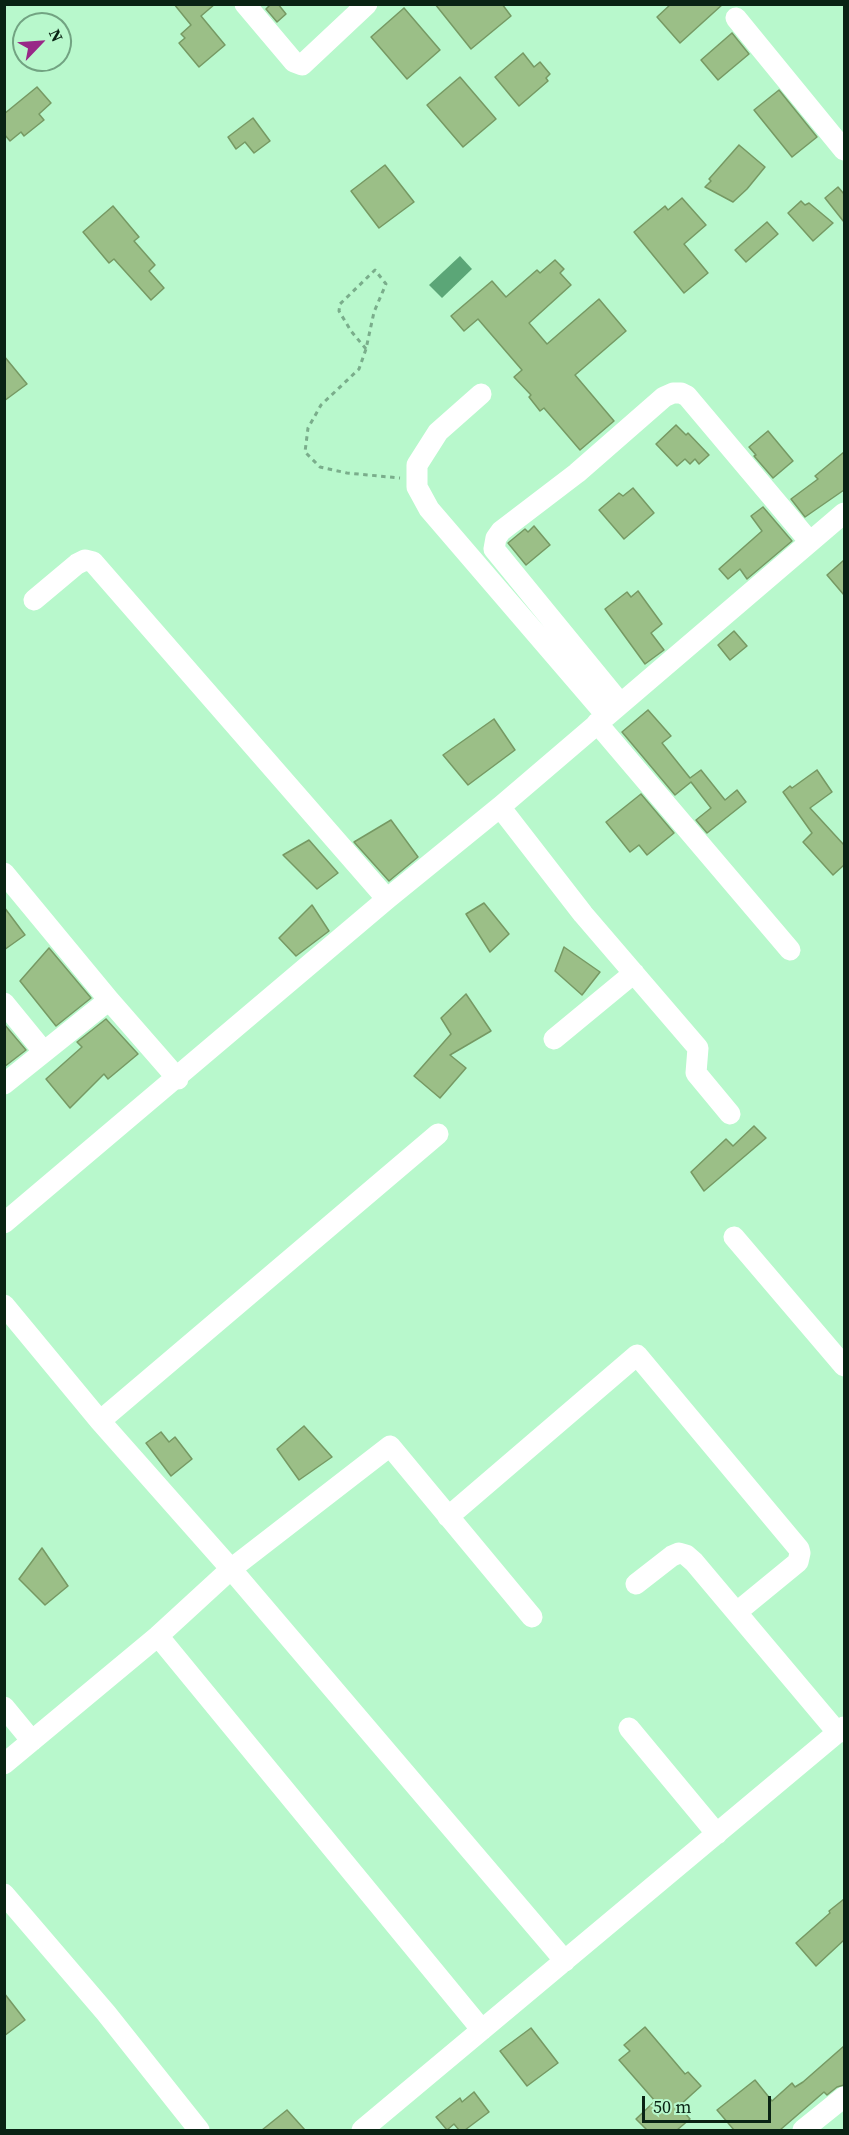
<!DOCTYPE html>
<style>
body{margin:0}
#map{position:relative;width:849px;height:2135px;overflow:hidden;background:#b8f8cc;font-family:"Source Serif 4",serif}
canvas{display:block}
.frame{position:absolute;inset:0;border:6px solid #0a2314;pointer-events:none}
.north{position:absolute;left:12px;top:12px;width:60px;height:60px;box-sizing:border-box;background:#b8f8cc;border:2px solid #72a382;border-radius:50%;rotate:65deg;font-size:16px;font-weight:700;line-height:24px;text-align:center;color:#0a2314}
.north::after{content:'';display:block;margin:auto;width:21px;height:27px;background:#982887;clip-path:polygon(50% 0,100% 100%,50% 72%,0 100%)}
.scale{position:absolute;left:642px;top:2096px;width:129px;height:27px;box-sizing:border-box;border:3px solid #0a2314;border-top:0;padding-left:8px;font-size:18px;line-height:21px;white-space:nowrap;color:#0a2314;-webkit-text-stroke:4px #b8f8cc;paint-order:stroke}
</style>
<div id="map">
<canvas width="849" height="2135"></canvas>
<div class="frame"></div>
<div class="north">N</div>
<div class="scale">50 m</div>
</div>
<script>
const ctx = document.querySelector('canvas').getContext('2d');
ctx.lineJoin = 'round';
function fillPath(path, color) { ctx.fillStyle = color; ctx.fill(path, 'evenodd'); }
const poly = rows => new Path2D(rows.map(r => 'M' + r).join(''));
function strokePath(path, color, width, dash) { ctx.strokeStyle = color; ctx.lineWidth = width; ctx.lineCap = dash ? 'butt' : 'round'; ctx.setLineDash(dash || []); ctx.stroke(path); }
fillPath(poly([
 [460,256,472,269,442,298,429,285]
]), '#5ba677');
const building = poly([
 [174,4,215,4,201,16,225,45,199,67,179,43,185,38,181,34,191,25,174,4],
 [271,4,278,4,286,14,277,22,266,9,271,4],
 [435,4,502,4,511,16,471,49,435,4],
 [671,4,723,4,680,43,657,17,671,4],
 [404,8,440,50,407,79,371,37,404,8],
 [732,33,749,54,718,80,701,60,732,33],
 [523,53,534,67,540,62,550,74,546,78,548,81,519,106,495,77,523,53],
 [460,77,496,119,463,147,427,105,460,77],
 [37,87,51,103,39,114,44,120,24,136,21,132,10,141,4,134,4,114,37,87],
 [779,90,817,137,792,157,754,110,779,90],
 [253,118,270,141,254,153,245,142,236,149,228,137,253,118],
 [739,145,765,167,747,189,733,202,705,187,711,181,709,179,739,145],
 [385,165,414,202,379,228,351,191,385,165],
 [838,187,844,194,844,222,825,198,838,187],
 [682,198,706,225,684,244,708,273,684,293,634,232,665,206,668,210,682,198],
 [801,201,805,205,809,203,833,223,813,241,788,213,801,201],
 [113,206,139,237,134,241,155,265,149,271,164,288,151,300,114,259,109,263,83,232,113,206],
 [767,222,778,234,746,262,735,250,767,222],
 [555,260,564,269,560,273,571,285,529,323,547,344,599,299,626,331,575,375,614,421,580,450,544,408,540,411,529,397,531,395,514,377,522,370,478,319,464,331,451,316,492,281,506,297,537,270,540,273,555,260],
 [4,356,27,384,4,401,4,356],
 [676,425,686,435,688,433,709,455,699,464,695,459,690,464,685,459,677,466,656,444,676,425],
 [768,431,793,461,773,478,754,456,756,455,749,447,768,431],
 [844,452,844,490,805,517,791,499,818,479,815,476,844,452],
 [633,488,654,513,624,539,599,510,619,493,623,496,633,488],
 [763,507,792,541,747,579,740,569,728,579,719,569,762,531,751,516,763,507],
 [534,526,550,545,526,565,508,543,525,529,528,532,534,526],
 [844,560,844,595,827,575,844,560],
 [638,591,662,624,651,633,664,650,645,664,605,609,627,592,631,597,638,591],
 [734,631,747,646,730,660,718,645,734,631],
 [648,710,671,736,662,743,690,778,701,770,725,800,737,790,746,802,707,833,696,820,711,808,691,782,675,795,622,732,648,710],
 [494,719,515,750,468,785,443,755,494,719],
 [817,770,832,792,810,808,844,845,844,865,833,875,803,842,812,833,783,792,790,786,792,788,817,770],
 [641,794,674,833,647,855,639,845,630,852,606,822,641,794],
 [391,820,418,857,389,881,354,842,391,820],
 [309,840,338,873,317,889,283,855,309,840],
 [484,903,509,934,490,952,466,914,484,903],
 [312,905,329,931,296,956,279,938,312,905],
 [4,907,25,935,4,950,4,907],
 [564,947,600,972,582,995,555,971,564,947],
 [49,948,91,998,56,1026,20,981,49,948],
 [466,994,491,1031,450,1055,466,1068,440,1098,414,1076,451,1034,441,1018,466,994],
 [106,1019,138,1054,108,1079,104,1074,70,1108,46,1079,82,1047,77,1042,106,1019],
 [4,1024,26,1050,4,1067,4,1024],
 [754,1126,766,1138,704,1191,691,1172,726,1139,733,1146,754,1126],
 [304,1426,332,1457,299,1480,277,1449,304,1426],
 [161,1432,169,1442,175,1437,192,1459,171,1476,146,1443,161,1432],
 [42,1548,68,1586,45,1605,19,1579,42,1548],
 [844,1899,844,1940,816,1966,796,1943,830,1913,829,1911,844,1899],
 [4,1993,25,2020,4,2036,4,1993],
 [645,2027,685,2074,688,2072,701,2086,679,2106,690,2119,677,2130,647,2130,636,2119,655,2101,619,2060,630,2051,624,2045,645,2027],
 [531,2028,558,2063,527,2086,500,2051,531,2028],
 [844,2046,844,2085,837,2087,827,2095,824,2092,780,2130,734,2130,717,2110,755,2080,772,2101,792,2083,795,2087,803,2082,844,2046],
 [474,2092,489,2112,465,2130,459,2130,454,2124,447,2130,436,2117,460,2098,462,2102,474,2092],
 [287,2110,305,2130,262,2130,287,2110]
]);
fillPath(building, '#9bbf87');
strokePath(building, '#769963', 1.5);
strokePath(poly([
 [366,349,351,331,339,311,340,304,375,270,386,284,374,312,366,349,359,369,321,405,308,428,305,452,320,467,347,473,400,478]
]), '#7aad8b', 3, [4.5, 4.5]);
strokePath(poly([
 [245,4,294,62,302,65,367,4],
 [736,18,844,150],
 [481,394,438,432,417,465,417,487,429,509,606,715],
 [34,600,77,564,85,560,93,562,387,899],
 [620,703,494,549,496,538,501,531,577,473,664,397,673,393,681,393,687,396,810,542],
 [597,723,790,950],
 [500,807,583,914,698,1048,696,1073,730,1114],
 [4,873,109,1000,178,1079],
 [4,1003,44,1052],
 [554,1039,634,973],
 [4,1084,109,1000],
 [4,1223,387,899,500,807,844,513],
 [734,1237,844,1366],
 [4,1305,100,1421,231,1569,565,1961],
 [100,1421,438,1134],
 [448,1517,637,1355,799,1549,800,1553,798,1562,737,1612],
 [636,1584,672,1556,679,1553,686,1555,694,1562,838,1733],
 [158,1636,482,2030],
 [4,1707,32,1741],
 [629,1728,717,1834],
 [4,1764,158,1636,231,1569,390,1446,532,1617],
 [4,1894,106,2013,199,2130],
 [362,2130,844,1727],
 [803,2130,844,2097]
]), '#fff', 21);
</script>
